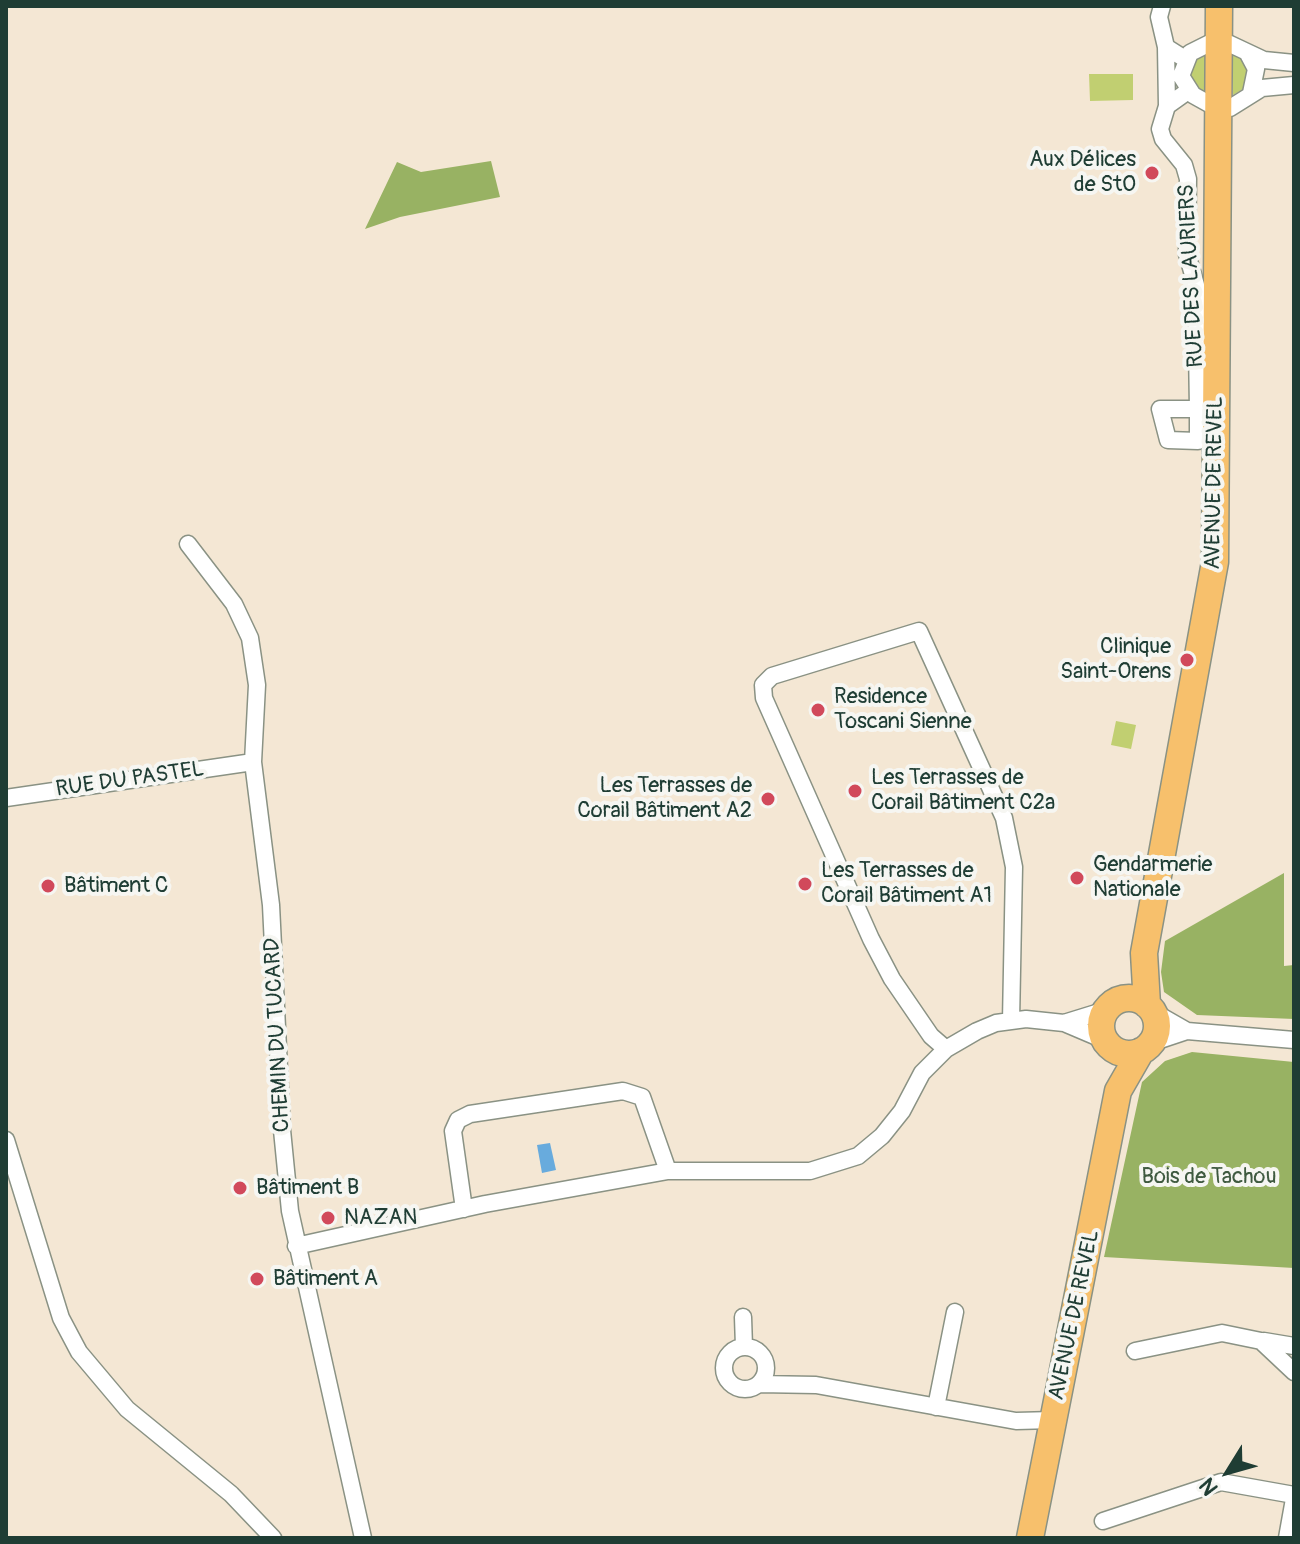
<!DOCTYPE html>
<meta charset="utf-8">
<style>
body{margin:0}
#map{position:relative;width:1300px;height:1544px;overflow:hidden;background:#f4e7d4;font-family:Pangolin,sans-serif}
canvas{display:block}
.frame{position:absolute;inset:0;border:8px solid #1f3d34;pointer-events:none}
.north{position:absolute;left:1188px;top:1432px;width:80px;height:80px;-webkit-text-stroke:6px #f6f6f2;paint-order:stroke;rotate:233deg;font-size:22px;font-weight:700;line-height:32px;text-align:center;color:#1f3d34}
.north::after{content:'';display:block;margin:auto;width:28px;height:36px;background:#1f3d34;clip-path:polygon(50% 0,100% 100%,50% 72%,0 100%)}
</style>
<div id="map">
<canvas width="1300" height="1544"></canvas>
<div class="frame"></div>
<div class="north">N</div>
</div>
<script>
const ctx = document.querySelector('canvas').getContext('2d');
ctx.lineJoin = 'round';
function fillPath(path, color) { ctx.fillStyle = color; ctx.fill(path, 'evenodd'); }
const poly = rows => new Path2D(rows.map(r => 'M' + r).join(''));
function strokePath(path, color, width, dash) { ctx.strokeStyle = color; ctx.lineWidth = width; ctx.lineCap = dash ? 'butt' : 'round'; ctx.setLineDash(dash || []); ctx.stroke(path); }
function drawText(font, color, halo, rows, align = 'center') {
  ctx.font = font + ' Pangolin,sans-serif'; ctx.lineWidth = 8; ctx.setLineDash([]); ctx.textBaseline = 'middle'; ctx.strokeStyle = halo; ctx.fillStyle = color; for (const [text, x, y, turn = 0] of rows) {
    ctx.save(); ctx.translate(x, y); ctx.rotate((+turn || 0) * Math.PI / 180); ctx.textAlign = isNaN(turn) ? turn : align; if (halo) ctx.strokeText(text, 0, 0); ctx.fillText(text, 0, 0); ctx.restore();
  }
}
fillPath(poly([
 [1212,51,1212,97,1198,92,1189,78,1189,68,1197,56],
 [1233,51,1244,59,1249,73,1243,89,1233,95],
 [1089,74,1133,74,1133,100,1090,101],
 [1116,721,1136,725,1131,749,1111,745]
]), '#c1cf71');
fillPath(poly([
 [491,161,500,197,400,217,365,229,397,162,421,172],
 [1284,873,1284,966,1294,965,1294,1019,1197,1015,1164,992,1161,972,1165,941],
 [1192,1052,1294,1062,1294,1268,1104,1257,1142,1082,1165,1061]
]), '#98b263');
fillPath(poly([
 [550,1143,556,1170,542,1173,537,1145]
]), '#68abdd');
const street = poly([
 [1162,6,1159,17,1166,47,1185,59],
 [1166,47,1167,106],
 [1247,52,1256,69,1251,93],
 [1294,63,1264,60,1230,44,1212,42,1190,53,1181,76,1193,95,1220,110,1230,108,1262,88,1294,85],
 [1188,91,1167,106,1160,129,1163,139,1184,165,1188,179,1187,254,1196,285,1198,409,1198,441,1168,440,1160,409,1198,409],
 [188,544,234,604,250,638,257,685,253,762,271,905,282,1130,290,1211,363,1538],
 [6,798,253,762],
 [1152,1011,1187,1031],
 [1064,1023,1106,1010],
 [1151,1043,1187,1031,1294,1040],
 [946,1049,931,1036,892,979,871,939,764,698,763,685,772,676,919,631,1004,818,1014,867,1011,1021],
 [6,1140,61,1318,79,1352,127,1409,231,1494,273,1538],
 [464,1209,453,1131,458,1120,470,1114,623,1091,642,1097,668,1171],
 [296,1246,485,1204,668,1171,810,1171,858,1156,882,1136,902,1111,922,1073,946,1049,977,1031,996,1023,1026,1019,1064,1023,1104,1040],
 [743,1317,744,1347],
 [1264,1341,1294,1346],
 '724 1368a21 21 0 1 1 42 0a21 21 0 1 1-42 0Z',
 [1135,1351,1222,1333,1261,1341,1294,1372],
 [759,1384,816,1385,1016,1421,1053,1420],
 [936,1407,955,1312],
 [1103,1521,1221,1482,1294,1495],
 [1287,1538,1294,1499]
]);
const primary = poly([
 '1101 1026a28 28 0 1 1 56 0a28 28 0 1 1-56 0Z',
 [1147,1005,1144,953,1215,562,1219,6],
 [1030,1538,1118,1091,1141,1051]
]);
strokePath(street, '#8a9284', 19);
strokePath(primary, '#8a9284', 29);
strokePath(street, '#fff', 16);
strokePath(primary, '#f7c06c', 26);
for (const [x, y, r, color] of [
 [1152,173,8,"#d1495b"],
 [1187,660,8,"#d1495b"],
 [818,710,8,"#d1495b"],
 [855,791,8,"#d1495b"],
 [768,799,8,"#d1495b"],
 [1077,878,8,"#d1495b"],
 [805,884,8,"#d1495b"],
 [48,886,8,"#d1495b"],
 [240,1188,8,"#d1495b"],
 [328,1218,8,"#d1495b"],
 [257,1279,8,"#d1495b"]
]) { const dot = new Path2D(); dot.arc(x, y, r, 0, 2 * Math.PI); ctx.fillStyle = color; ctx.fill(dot); strokePath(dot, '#f6f6f2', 3); }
drawText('22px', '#1f3d34', '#f6f6f2', [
 ["Aux Délices",1136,160,"right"],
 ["de StO",1136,185,"right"],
 ["Clinique",1171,647,"right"],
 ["Saint-Orens",1171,672,"right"],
 ["Residence",834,697],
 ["Toscani Sienne",834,722],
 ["Les Terrasses de",871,778],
 ["Corail Bâtiment C2a",871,803],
 ["Les Terrasses de",752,786,"right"],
 ["Corail Bâtiment A2",752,811,"right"],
 ["Gendarmerie",1093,865],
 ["Nationale",1093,890],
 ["Les Terrasses de",821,871],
 ["Corail Bâtiment A1",821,896],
 ["Bâtiment C",64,886],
 ["Bâtiment B",256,1188],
 ["NAZAN",344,1218],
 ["Bâtiment A",273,1279]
], 'left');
drawText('22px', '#1f3d34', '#f6f6f2', [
 ["RUE DES LAURIERS",1192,276,-93],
 ["AVENUE DE REVEL",1215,483,-89],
 ["RUE DU PASTEL",130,780,-8],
 ["CHEMIN DU TUCARD",278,1035,-93],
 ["AVENUE DE REVEL",1075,1315,-78]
]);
drawText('22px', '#3f5a40', '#f6f6f2', [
 ["Bois de Tachou",1209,1177]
]);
</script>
